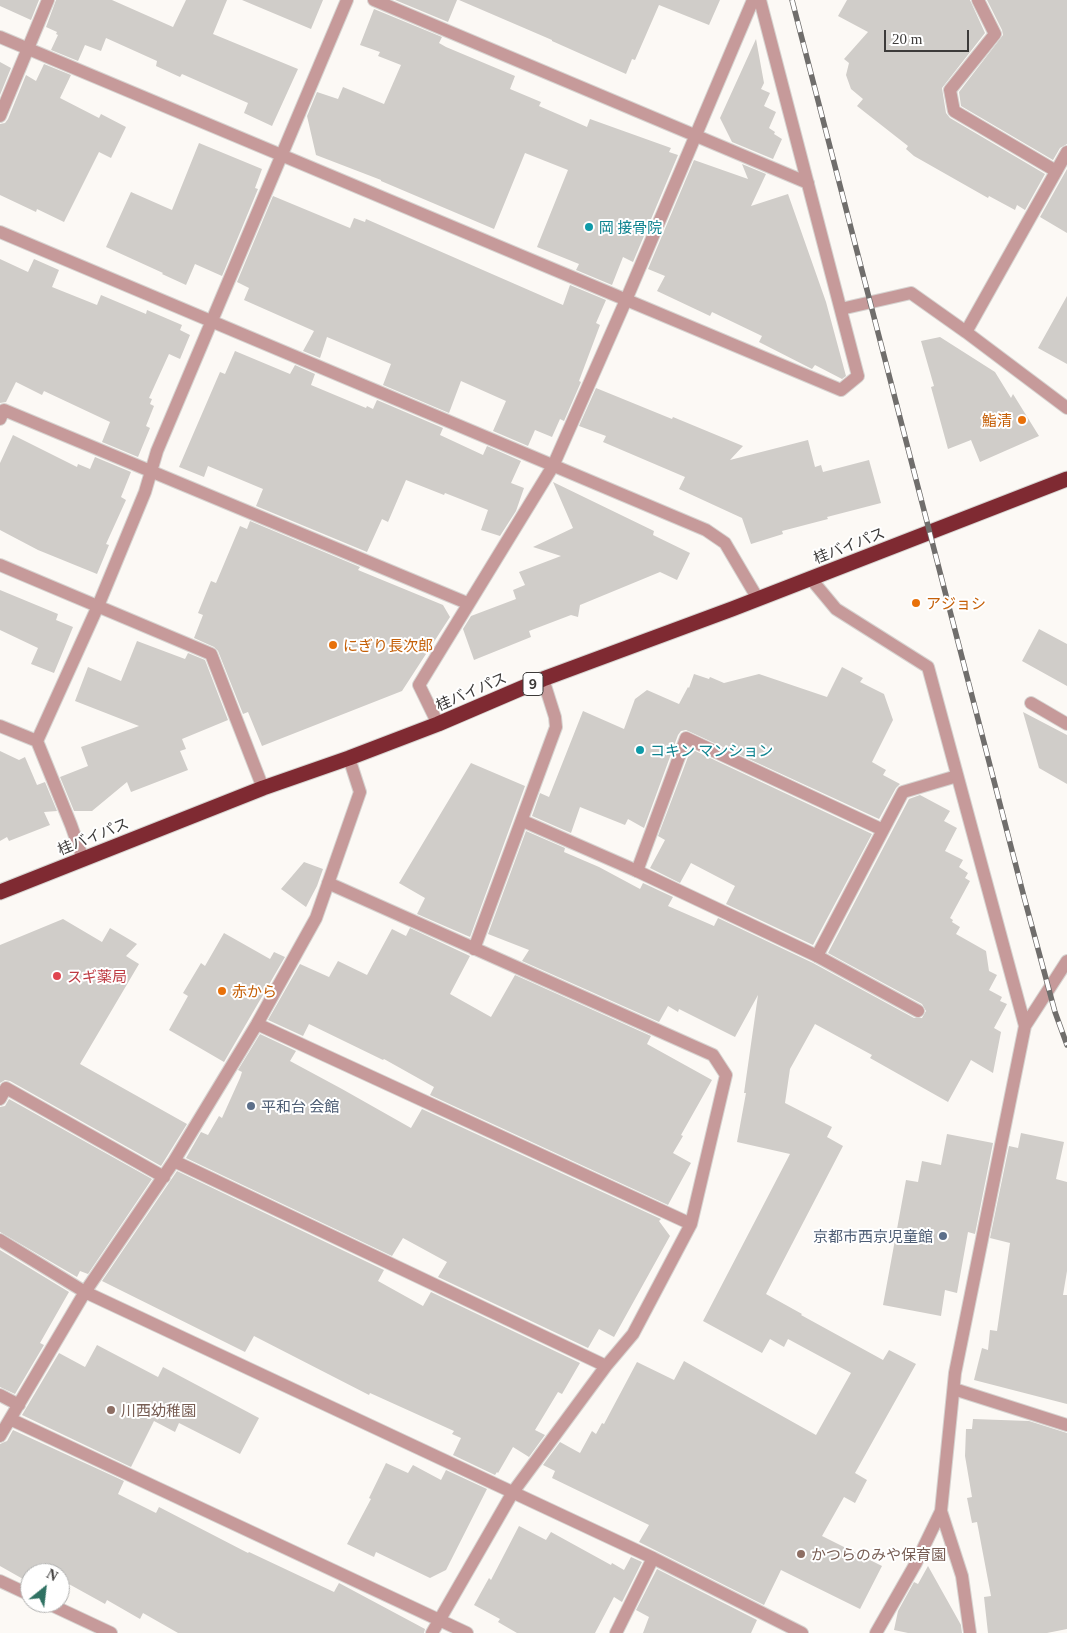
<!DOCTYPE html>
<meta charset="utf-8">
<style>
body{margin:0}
#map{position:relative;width:1067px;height:1633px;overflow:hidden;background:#fcf9f5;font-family:Georgia,serif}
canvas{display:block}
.north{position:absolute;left:20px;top:1563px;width:50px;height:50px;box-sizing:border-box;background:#fff;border:1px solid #b1b1b0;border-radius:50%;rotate:29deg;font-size:14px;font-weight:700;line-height:20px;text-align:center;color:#3d3b3a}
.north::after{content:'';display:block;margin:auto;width:18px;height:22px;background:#307263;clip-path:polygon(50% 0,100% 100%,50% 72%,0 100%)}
.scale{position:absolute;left:884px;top:30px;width:85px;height:22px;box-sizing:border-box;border:2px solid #3d3b3a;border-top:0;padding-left:6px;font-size:15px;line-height:18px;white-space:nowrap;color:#3d3b3a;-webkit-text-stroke:4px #fff;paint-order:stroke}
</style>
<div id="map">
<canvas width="1067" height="1633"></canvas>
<div class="north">N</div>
<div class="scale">20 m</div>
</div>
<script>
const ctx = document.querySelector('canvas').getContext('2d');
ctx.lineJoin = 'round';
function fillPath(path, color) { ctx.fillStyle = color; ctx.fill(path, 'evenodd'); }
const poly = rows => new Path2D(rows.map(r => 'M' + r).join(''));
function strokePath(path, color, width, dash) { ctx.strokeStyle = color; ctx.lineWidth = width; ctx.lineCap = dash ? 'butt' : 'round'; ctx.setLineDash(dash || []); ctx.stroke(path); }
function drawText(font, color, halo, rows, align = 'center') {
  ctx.font = font + ' Georgia,"Noto Sans JP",serif'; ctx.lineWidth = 4; ctx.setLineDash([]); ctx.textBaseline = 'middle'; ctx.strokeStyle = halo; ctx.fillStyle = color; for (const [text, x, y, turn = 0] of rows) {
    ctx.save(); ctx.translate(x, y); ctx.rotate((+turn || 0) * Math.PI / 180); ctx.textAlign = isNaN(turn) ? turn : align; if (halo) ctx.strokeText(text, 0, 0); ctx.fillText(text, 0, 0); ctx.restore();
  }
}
fillPath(poly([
 [0,0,39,0,31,20,0,6],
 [56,0,112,0,173,27,186,0,227,0,213,34,298,69,272,126,244,113,248,103,182,74,180,77,156,66,157,61,106,38,101,51,85,45,78,61,51,50,58,35,56,34,57,32,46,27],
 [242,0,323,0,311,29],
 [395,0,457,0,448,22],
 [459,0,720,0,709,25,659,5,635,60,632,59,626,74,552,41,552,40],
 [847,0,970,0,985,33,942,88,946,113,950,118,1045,174,1025,210,1017,205,1015,210,989,196,988,198,914,156,906,149,908,146,857,106,863,99,851,89,846,75,849,63,844,59,868,32,838,16],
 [987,0,1067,0,1067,144,1060,148,1053,160,961,106,959,92,1003,35,1002,30],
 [374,9,442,37,439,43,446,47,515,76,510,89,541,102,539,106,587,127,590,119,671,148,669,152,678,155,633,262,623,257,612,285,576,270,579,264,537,247,568,170,525,153,494,229,381,181,381,180,316,155,307,116,317,92,338,99,343,87,384,104,401,65,378,56,380,52,360,45],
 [756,39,764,83,761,89,770,93,764,106,776,112,769,128,775,132,774,134,782,139,773,159,732,142,720,118],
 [0,62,11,68,0,95],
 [44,64,71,75,60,98,99,118,101,114,126,127,111,158,99,152,64,222,37,209,36,212,0,195,0,124,5,123,8,119,26,75,36,81],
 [199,143,262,169,255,188,258,189,222,276,195,264,186,285,162,274,163,273,106,247,131,192,172,210],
 [694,160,748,179,742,164,766,174,751,206,788,194,826,302,846,376,842,379,815,365,812,369,759,342,762,336,712,312,710,316,657,291,665,276,648,269],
 [1067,169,1067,233,1040,217],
 [273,196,350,228,354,218,365,222,366,219,563,305,570,285,606,300,596,323,600,325,579,381,581,382,564,421,560,419,552,437,535,430,528,446,493,431,506,401,461,381,449,413,383,385,391,364,327,337,320,358,303,351,314,331,244,300,249,288,237,282],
 [0,259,28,272,34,259,59,270,52,287,97,305,101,295,146,314,147,310,182,325,180,330,190,335,180,359,169,354,149,398,152,399,150,404,154,406,146,426,150,428,138,457,102,442,110,422,44,391,42,395,16,382,6,402,0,403],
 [1067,296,1067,364,1038,348],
 [940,337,995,372,1011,398,1013,394,1039,436,980,462,971,440,948,449,931,387,934,386,921,341],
 [235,351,290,374,295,365,315,374,311,385,366,408,367,406,373,409,377,400,443,428,440,435,483,455,487,446,521,461,511,483,524,488,516,511,500,536,481,530,488,510,445,493,444,495,406,480,388,522,382,519,367,552,256,506,263,489,208,466,204,477,179,467,220,372,225,374],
 [596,388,672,419,673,417,743,446,730,460,808,440,815,467,821,465,823,472,869,460,881,503,827,517,828,519,782,531,783,534,751,544,742,518,679,489,685,477,603,442,606,436,579,426],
 [13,435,77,467,78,464,90,469,95,457,131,472,121,497,126,500,106,544,109,545,97,574,38,550,0,530,0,463],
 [553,482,654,531,653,535,690,553,677,580,660,572,580,605,578,617,571,615,529,631,531,637,474,660,463,629,471,616,516,599,513,590,525,585,519,572,561,556,533,547,573,528],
 [250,521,360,567,358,570,443,605,450,617,402,691,262,746,248,712,243,714,218,651,214,647,194,638,203,615,198,613,211,581,216,583,240,526,247,529],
 [0,590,58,614,56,620,73,627,54,673,31,664,38,648,0,630],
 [1039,629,1067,644,1067,686,1022,661],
 [137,641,185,659,188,653,205,660,228,720,182,739,186,749,180,751,188,770,131,792,127,782,92,811,74,811,60,777,88,766,81,747,139,726,75,701,88,667,121,681],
 [842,667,863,678,860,682,884,694,893,720,872,762,886,770,883,775,900,784,896,788,879,819,686,730,681,731,678,735,644,828,628,819,625,825,580,807,571,833,532,816,540,793,549,797,583,711,624,729,635,699,647,690,679,704,688,687,689,688,694,674,709,679,710,677,724,683,759,674,827,697],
 [1023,712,1067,735,1067,784,1039,768],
 [691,749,872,834,813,945,726,904,735,886,691,863,680,883,650,868,665,840,658,836],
 [0,751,19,760,25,757,37,785,45,782,57,811,44,812,50,825,9,841,7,837,0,841],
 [471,763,525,786,470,937,417,914,425,898,399,883],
 [920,795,950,811,944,821,957,828,945,851,963,860,959,867,968,873,965,878,970,881,950,918,953,920,952,922,960,927,956,934,986,951,989,971,997,975,989,990,1002,997,1000,1001,1007,1004,994,1028,1001,1032,993,1073,971,1060,948,1102,870,1058,872,1055,815,1024,790,1069,785,1103,832,1127,827,1137,843,1146,766,1294,802,1314,801,1315,883,1360,889,1350,916,1364,855,1473,867,1480,855,1503,844,1497,822,1536,882,1566,860,1609,781,1570,764,1605,639,1542,649,1525,552,1478,555,1471,543,1465,560,1442,580,1453,592,1431,596,1434,602,1423,604,1424,637,1362,674,1380,684,1361,816,1435,851,1373,788,1339,784,1347,770,1339,762,1353,703,1321,790,1154,737,1142,746,1093,744,1093,758,995,735,1037,679,1009,678,1012,668,1006,659,1022,522,961,529,950,488,934,526,831,565,848,564,852,599,867,640,889,643,883,673,897,668,906,714,926,718,918,813,963,914,1018,922,1018,926,1011,922,1004,828,953,909,799],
 [304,862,323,869,317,886,306,907,281,889],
 [63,919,102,942,110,928,137,944,126,956,139,964,80,1064,187,1124,161,1166,10,1081,5,1080,0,1083,0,945],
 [410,928,470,956,450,994,491,1017,515,975,651,1036,647,1044,712,1080,681,1135,683,1136,673,1153,691,1163,668,1205,430,1095,434,1087,384,1059,383,1060,309,1024,303,1036,268,1020,300,964,329,977,338,961,367,975,392,929,406,936],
 [224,933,270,959,274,952,285,957,224,1062,169,1030,188,996,183,993,201,963,205,966],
 [260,1034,296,1051,290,1061,342,1089,411,1128,422,1109,661,1219,659,1221,670,1236,614,1337,599,1329,588,1348,438,1277,447,1262,403,1238,392,1256,186,1158,201,1132,208,1135,219,1116,222,1118,240,1078,242,1072,238,1070],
 [9,1099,152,1179,88,1274,80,1271,77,1277,0,1232,0,1107,5,1106],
 [1021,1133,1064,1142,1056,1179,1067,1182,1067,1271,1063,1295,1067,1295,1067,1404,974,1380,982,1348,988,1350,990,1330,997,1331,1010,1243,990,1238,1009,1146,1018,1148],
 [947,1134,993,1143,975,1234,968,1232,957,1293,945,1290,941,1316,883,1305,906,1180,918,1182,922,1161,941,1165],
 [177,1171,384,1270,378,1281,423,1306,431,1292,580,1363,562,1394,558,1392,535,1430,545,1435,529,1457,513,1447,498,1473,497,1472,495,1475,453,1455,461,1438,452,1434,454,1431,370,1393,369,1395,254,1336,245,1352,102,1281],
 [0,1250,69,1292,40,1343,44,1345,15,1394,0,1387],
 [97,1345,158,1377,163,1367,259,1418,240,1454,179,1423,175,1432,154,1421,131,1467,22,1415,59,1353,85,1367],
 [973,1419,1029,1421,1067,1433,1067,1629,1047,1633,988,1633,984,1597,991,1596,977,1522,972,1523,967,1498,972,1497,965,1456,966,1429,972,1429],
 [13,1430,124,1481,118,1494,156,1513,159,1507,248,1553,249,1552,334,1592,339,1583,425,1629,424,1633,178,1633,143,1613,140,1619,107,1600,105,1604,67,1583,66,1585,60,1582,60,1573,30,1573,30,1583,0,1566,0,1444,7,1441],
 [386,1463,408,1473,413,1465,441,1480,446,1470,487,1489,446,1570,430,1578,376,1552,374,1557,347,1544,371,1499,369,1498],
 [519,1526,546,1540,551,1532,611,1565,612,1563,624,1570,631,1557,642,1562,622,1602,614,1597,595,1633,517,1633,498,1622,500,1619,474,1605,489,1578,491,1580],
 [928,1566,961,1625,962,1633,908,1633,894,1630,898,1611,914,1582,918,1584],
 [657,1569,757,1620,751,1633,643,1633,649,1617,636,1610]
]), '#d0cdc9');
const lane = poly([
 [978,0,995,34,950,90,954,111,1056,171],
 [1031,703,1067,724],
 [637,871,686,738,883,830],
 [817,956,903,792,957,776],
 [954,1389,1067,1425]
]);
const street = poly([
 [374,0,808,183],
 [0,37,841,390,858,376,760,0],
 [0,116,48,0],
 [1067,152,966,332,1067,408],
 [0,232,706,530,725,543,758,599],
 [841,309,911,293,966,332],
 [0,419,4,410,467,603],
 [0,565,211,654,263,788],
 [811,579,836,609,928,667,1025,1026],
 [438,724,419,685,553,466,626,300,753,0],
 [0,726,37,741,71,825,83,859],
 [37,741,98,606,145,492,157,451,347,0],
 [523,821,637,871,817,956,918,1011],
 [328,883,713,1055,726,1075,691,1224,633,1334,606,1366,513,1492,432,1633],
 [474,949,556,727,555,717,543,679],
 [257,1024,691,1224],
 [0,1099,6,1088,164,1177],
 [174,1161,606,1366],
 [0,1240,85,1292,653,1558,802,1633],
 [0,1395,19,1405],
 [10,1419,467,1633],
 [0,1436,85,1292,174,1161,257,1024,316,918,360,792,349,758],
 [0,1581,30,1595],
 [47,1603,111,1633],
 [616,1633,653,1558],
 [876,1633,916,1563,941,1511],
 [970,1633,962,1576,941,1511,955,1373,1025,1026,1067,961]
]);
const highway = poly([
 [0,892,263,788,349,758,438,724,543,679,732,609,1067,479]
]);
strokePath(lane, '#d6d3d0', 14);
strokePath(street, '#d6d3d0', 14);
strokePath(highway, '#d6d3d0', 17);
strokePath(lane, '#c69a9a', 12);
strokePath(street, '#c69a9a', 12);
strokePath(highway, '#7f2a32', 15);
const rail = poly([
 [792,0,1024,897,1055,1012,1067,1045]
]);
strokePath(rail, '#706e6c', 5.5);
strokePath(rail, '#fff', 4, [11]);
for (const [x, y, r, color] of [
 [589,227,5,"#0f9aa8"],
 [1022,420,5,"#e8710a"],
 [916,603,5,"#e8710a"],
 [333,645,5,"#e8710a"],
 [640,750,5,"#0f9aa8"],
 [57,976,5,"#e0444e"],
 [222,991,5,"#e8710a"],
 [251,1106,5,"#5c6f8a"],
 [943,1236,5,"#5c6f8a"],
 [111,1410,5,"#8d6e63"],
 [801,1554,5,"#8d6e63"]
]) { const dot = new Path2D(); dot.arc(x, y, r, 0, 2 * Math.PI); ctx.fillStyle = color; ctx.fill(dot); strokePath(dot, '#fff', 2); }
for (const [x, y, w] of [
 [533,684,20]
]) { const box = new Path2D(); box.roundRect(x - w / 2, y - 11.5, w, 23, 4); ctx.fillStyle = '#fff'; ctx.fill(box); strokePath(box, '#3d3b3a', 1); }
drawText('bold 14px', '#3d3b3a', null, [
 ["9",533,684]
]);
drawText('15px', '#0d838f', '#fff', [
 ["岡 接骨院",599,227],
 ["コキン マンション",650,750]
], 'left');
drawText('15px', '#c56008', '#fff', [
 ["鮨清",1012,420,"right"],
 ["アジョシ",926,603],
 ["にぎり長次郎",343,645],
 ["赤から",232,991]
], 'left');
drawText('15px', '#3d3b3a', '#fff', [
 ["桂バイパス",849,545,-21],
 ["桂バイパス",471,691,-23],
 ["桂バイパス",93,836,-22]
]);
drawText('15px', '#be3a42', '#fff', [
 ["スギ薬局",67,976]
], 'left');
drawText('15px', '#4e5e75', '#fff', [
 ["平和台 会館",261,1106],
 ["京都市西京児童館",933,1236,"right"]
], 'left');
drawText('15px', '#785e54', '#fff', [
 ["川西幼稚園",121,1410],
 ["かつらのみや保育園",811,1554]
], 'left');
</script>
